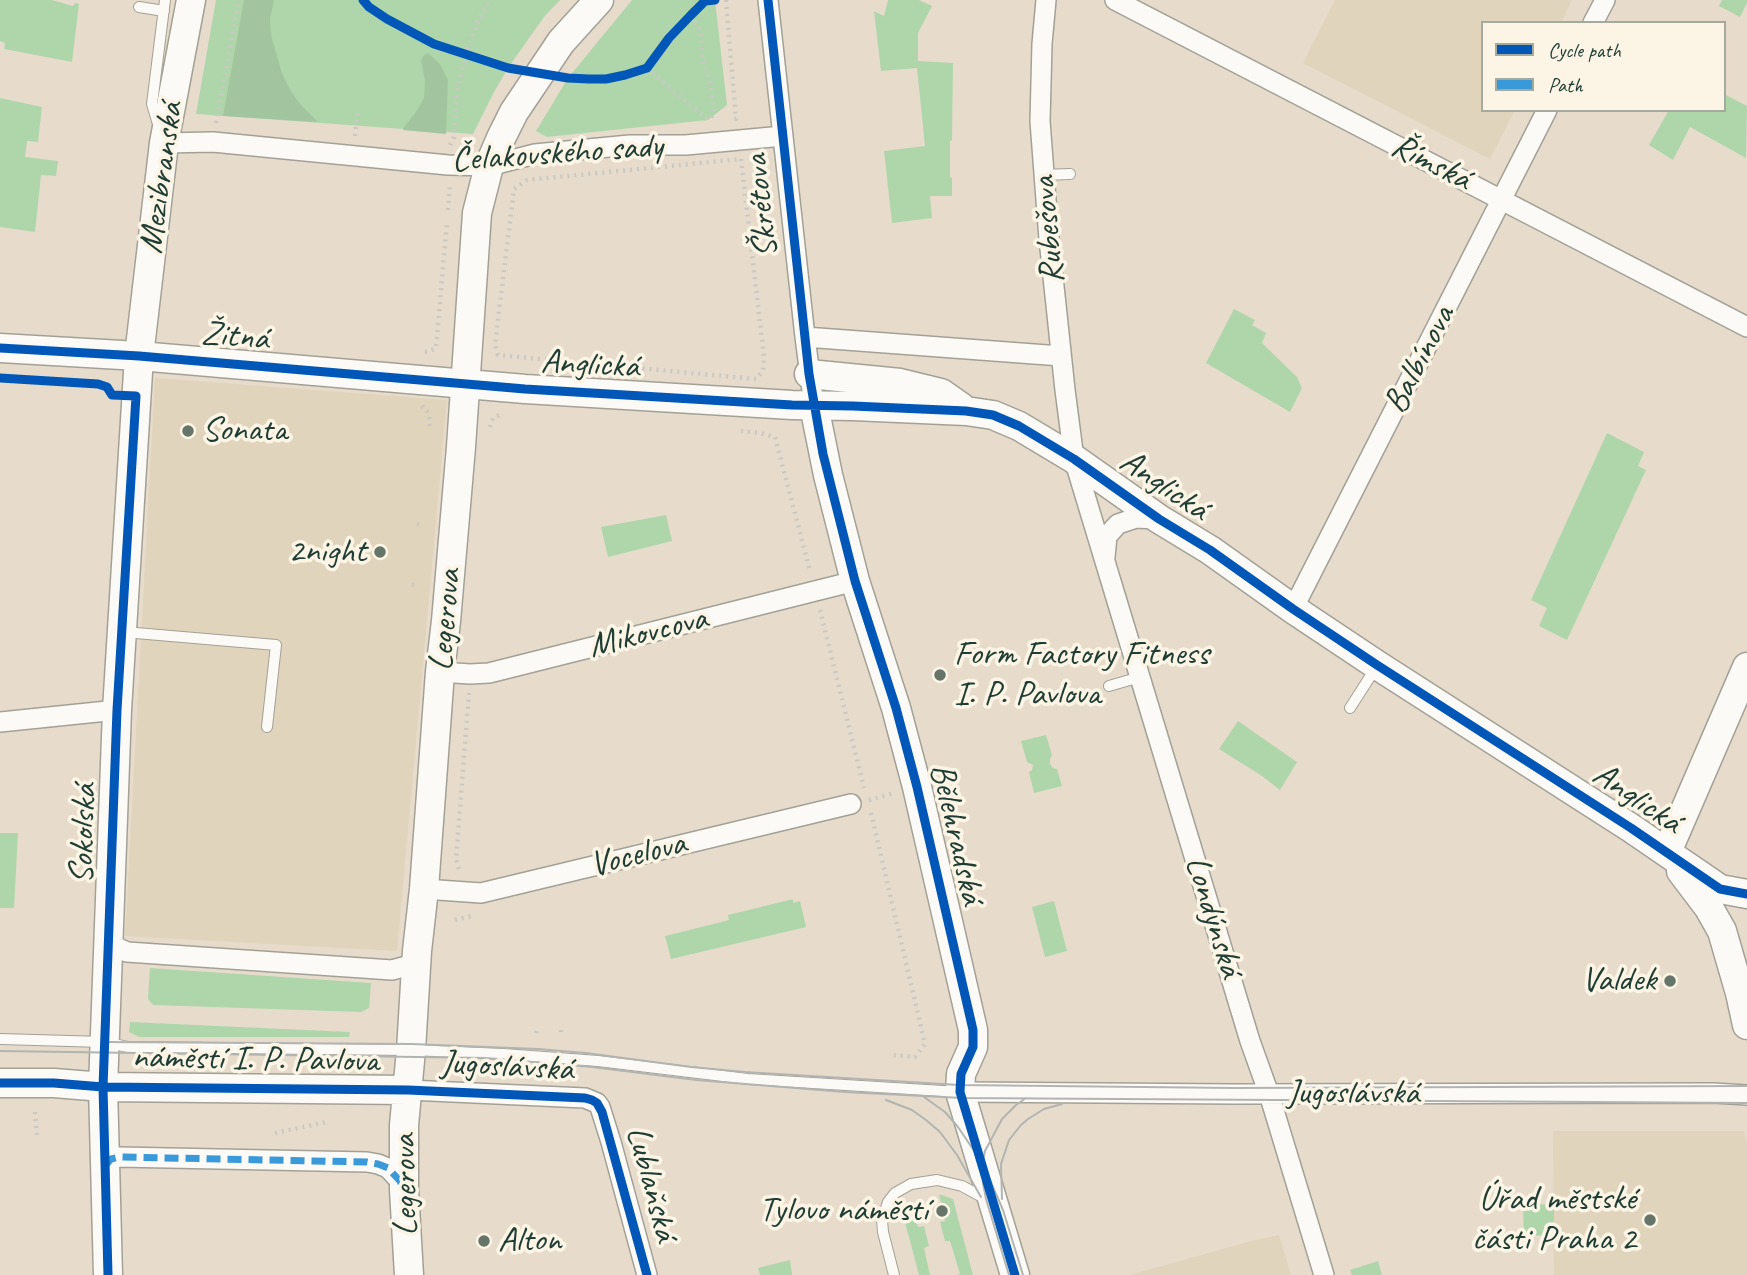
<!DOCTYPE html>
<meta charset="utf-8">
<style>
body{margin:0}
#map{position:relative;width:1747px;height:1275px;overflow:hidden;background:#e7dccc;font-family:Caveat,sans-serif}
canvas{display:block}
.legend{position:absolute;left:1481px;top:21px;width:245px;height:91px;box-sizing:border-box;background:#fcf5e5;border:2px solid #a4ab9e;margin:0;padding:9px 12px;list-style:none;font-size:21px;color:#1f3d34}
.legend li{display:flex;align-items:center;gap:14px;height:35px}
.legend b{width:35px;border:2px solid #a4ab9e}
</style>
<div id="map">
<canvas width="1747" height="1275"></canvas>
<ul class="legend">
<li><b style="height:9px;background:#0057b8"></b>Cycle path</li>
<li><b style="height:9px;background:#3a99d8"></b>Path</li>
</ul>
</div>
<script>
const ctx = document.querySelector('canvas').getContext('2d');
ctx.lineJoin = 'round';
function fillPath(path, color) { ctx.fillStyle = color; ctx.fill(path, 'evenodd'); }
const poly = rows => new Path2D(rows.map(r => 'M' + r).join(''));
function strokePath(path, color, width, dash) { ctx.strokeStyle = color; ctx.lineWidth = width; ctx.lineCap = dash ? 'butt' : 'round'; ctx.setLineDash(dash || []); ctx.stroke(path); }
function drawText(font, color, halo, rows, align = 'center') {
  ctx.font = font + ' Caveat,sans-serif'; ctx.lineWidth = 7; ctx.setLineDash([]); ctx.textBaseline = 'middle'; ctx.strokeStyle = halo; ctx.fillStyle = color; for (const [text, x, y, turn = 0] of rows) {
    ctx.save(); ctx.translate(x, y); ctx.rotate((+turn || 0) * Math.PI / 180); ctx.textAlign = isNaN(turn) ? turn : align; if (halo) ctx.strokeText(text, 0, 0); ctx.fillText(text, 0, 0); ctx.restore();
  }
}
fillPath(poly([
 [1335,0,1572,0,1561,23,1483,23,1483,110,1515,110,1490,159,1303,63],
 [155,378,447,400,397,951,125,936],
 [1553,1131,1744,1131,1747,1143,1747,1275,1554,1275],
 [1279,1235,1291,1275,1130,1275,1251,1241]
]), '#e0d4bc');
fillPath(poly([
 [0,0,52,0,73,6,75,3,79,4,72,62,4,49,5,43,0,41],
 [216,0,560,0,544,17,508,68,494,92,473,134,196,114],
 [632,0,715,0,727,105,708,120,547,137,536,131,568,78],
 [888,0,919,0,932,6,918,33,918,61,953,63,952,140,950,141,950,177,952,178,952,196,930,196,932,218,892,223,884,151,925,146,917,68,881,71,874,11,884,16],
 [1722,0,1747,0,1747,3,1740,17,1719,6],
 [1724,94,1747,106,1746,158,1690,127,1673,160,1649,145,1669,110,1724,110],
 [0,98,42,107,38,142,27,141,25,157,58,161,56,176,41,175,35,232,0,227],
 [1234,309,1255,320,1252,325,1266,333,1262,343,1297,377,1302,388,1290,412,1206,363],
 [1607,433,1644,452,1638,466,1646,470,1567,640,1539,626,1547,608,1531,600],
 [666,515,672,541,608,557,601,527],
 [1238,721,1297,762,1280,790,1262,776,1219,749],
 [1046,735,1052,755,1050,759,1050,764,1053,768,1057,769,1062,786,1034,793,1029,772,1032,770,1033,765,1027,762,1021,741],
 [0,833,18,833,14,908,0,908],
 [793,899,793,903,800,901,806,927,671,959,665,936,729,920,728,915],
 [1054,901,1067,951,1045,957,1032,907],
 [150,968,371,983,369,1008,361,1012,153,1005,148,999],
 [130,1022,350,1032,349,1037,139,1037,129,1032],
 [939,1194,953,1199,973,1275,957,1275,960,1274,950,1241,945,1241,940,1222,945,1221],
 [912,1201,918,1227,924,1226,929,1246,924,1248,930,1275,919,1275,902,1211],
 [1554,1204,1554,1235,1524,1236,1523,1205],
 [790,1260,792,1275,760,1275,758,1268],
 [1378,1261,1382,1275,1352,1275,1350,1270]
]), '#afd6ab');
fillPath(poly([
 [244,0,274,0,270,19,271,35,282,73,289,88,300,104,318,122,223,116],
 [428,53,440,64,448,80,446,134,403,130,404,127,416,112,424,98,425,80,421,60,424,55]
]), '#a2c59f');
const lane = poly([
 [139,7,164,11],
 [158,124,152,104,165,0],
 [1044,175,1070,174],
 [124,632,276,645,267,727],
 [1109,686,1140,677],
 [1350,708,1375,669],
 [0,1039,104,1042,128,1047,411,1050,504,1054,598,1061,748,1079,959,1092],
 [894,1275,883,1232,882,1220,888,1202,895,1193,911,1184,937,1180,962,1186,986,1199]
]);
const street = poly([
 [768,0,805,337,814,406],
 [1046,0,1042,44,1040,121,1049,239,1065,390,1074,459,1250,1041,1269,1094,1324,1275],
 [1115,0,1747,327],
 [1593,23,1605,0],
 [164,143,213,142,448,165,489,166,535,154,630,145,686,145,783,136],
 [805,337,1061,356],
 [1105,557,1107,536,1118,524,1136,518,1158,519],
 [1293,609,1547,110],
 [440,672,470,674,489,673,855,581],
 [0,722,117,710],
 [424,889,481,893,851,804],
 [108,933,116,947,127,952,392,970,407,966,412,961,417,951],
 [408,1090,585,1098,597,1103,600,1107,611,1142,647,1275],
 [960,1092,1235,1094,1713,1093,1747,1095],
 [105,1168,106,1164,111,1159,119,1157,367,1162,378,1164,388,1168,400,1181,404,1190]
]);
const secondary = poly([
 [0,348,139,356,525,389,792,405,853,406,966,411,993,415,1019,426,1074,459,1159,519,1210,550,1293,609,1377,665,1631,828,1720,889,1747,894],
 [809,374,900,383,941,393,961,407],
 [814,406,828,475,855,581,896,708,917,787,973,1030,973,1047,961,1074,960,1092,1015,1275],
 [1667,852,1747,667],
 [1681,871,1709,908,1722,931,1740,993,1747,1025],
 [0,1083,54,1083,103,1087,408,1090],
 [108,1275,103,1087,117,710,139,356,164,143,191,0],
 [409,1275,404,1190,404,1125,411,1050,417,951,424,889,440,672,446,621,461,447,477,213,489,166,501,138,514,112,561,42,599,0]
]);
strokePath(lane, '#a3a196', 12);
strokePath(street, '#a3a196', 22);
strokePath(secondary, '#a3a196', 31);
strokePath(poly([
 [363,0,369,7,387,19,434,44,508,68],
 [726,0,736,119,733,119],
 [690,16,698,26,701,36,702,60,709,78,714,107,711,122],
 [647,68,708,120],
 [568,78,606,79,625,75,647,68,669,38,690,16,705,1,715,0],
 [216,123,239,0],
 [355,136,358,109],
 [450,145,454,137,457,92,466,55,477,22,490,0],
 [741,159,764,357,763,371,756,379,498,355,495,344,514,189,527,180,741,159],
 [448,210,450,186,449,185],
 [425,352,428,352,436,348,447,222],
 [422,406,429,413,430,430],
 [490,427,493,418,502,414],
 [741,431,760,433,775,437,810,571],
 [417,524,423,525],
 [412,585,418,586],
 [820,610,864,788],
 [869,800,894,793],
 [871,813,925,1044,915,1057,892,1055],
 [459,869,456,859,469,693],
 [455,920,471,916],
 [1619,988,1618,970,1622,965],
 [561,1030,561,1033],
 [536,1033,537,1029],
 [35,1112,37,1136],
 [275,1133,327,1122]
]), '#c9c9c4', 4.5, [2, 5]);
strokePath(lane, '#fbfaf7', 10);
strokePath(street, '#fbfaf7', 19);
strokePath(secondary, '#fbfaf7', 28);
strokePath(poly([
 [104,1042,412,1044,538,1049,586,1053,691,1067,745,1072,959,1085,1234,1088,1747,1086],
 [0,1051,486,1058,592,1067,696,1080,845,1092,962,1098,1747,1103],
 [924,1097,945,1112,958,1127,983,1164,1003,1210,1023,1275],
 [886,1100,912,1110,926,1120,940,1132,957,1155,981,1197],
 [1002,1199,1001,1164,1009,1140,1021,1125,1028,1119,1044,1109,1062,1104],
 [1009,1275,986,1199,983,1183,982,1166,985,1151,1002,1119,1016,1105,1026,1098]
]), '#b2b4b1', 2);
strokePath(poly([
 [105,1166,111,1159,119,1157,367,1162,378,1164,388,1168,400,1181,404,1190]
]), '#3a99d8', 7, [14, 7]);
strokePath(poly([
 [363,0,369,7,387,19,434,44,508,68,568,78,589,79,606,79,625,75,647,68,669,38,690,16,705,1,715,0],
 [768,0,809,374,823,454,855,581,896,708,917,787,973,1030,973,1047,961,1074,960,1092,1015,1275],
 [0,348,139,356,525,389,792,405,853,406,966,411,993,415,1019,426,1074,459,1159,519,1210,550,1293,609,1377,665,1631,828,1720,889,1747,894],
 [0,378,98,384,107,387,112,395,136,396,117,710,103,1087,108,1275],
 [0,1083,54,1083,103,1087,408,1090,585,1098,592,1100,597,1103,602,1112,647,1275]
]), '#0057b8', 9);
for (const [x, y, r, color] of [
 [188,431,7,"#657569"],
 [380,552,7,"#657569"],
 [940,675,7,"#657569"],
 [1670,981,7,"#657569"],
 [942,1211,7,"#657569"],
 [1650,1220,7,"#657569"],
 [484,1241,7,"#657569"]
]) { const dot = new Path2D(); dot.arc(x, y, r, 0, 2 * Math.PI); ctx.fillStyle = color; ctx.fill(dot); strokePath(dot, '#fcf5e5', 2.5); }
drawText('35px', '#1f3d34', '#fcf5e5', [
 ["Čelakovského sady",557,154,-4],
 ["Římská",1431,163,27],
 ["Mezibranská",162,178,-82],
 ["Škrétova",762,206,-96],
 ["Rubešova",1049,230,-95],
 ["Žitná",235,337,5],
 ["Balbínova",1420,360,-63],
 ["Anglická",590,365,3],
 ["Anglická",1164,486,34],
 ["Legerova",446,620,-85],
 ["Mikovcova",648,633,-14],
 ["Anglická",1637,799,34],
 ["Sokolská",84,834,-88],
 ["Bělehradská",956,834,77],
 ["Vocelova",638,855,-14],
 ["Londýnská",1213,917,73],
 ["náměstí I. P. Pavlova",255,1060,1],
 ["Jugoslávská",507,1067,3],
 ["Jugoslávská",1353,1094],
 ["Lublaňská",651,1184,75],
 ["Legerova",406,1185,-91]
]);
drawText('35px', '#1f3d34', '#fcf5e5', [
 ["Sonata",202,431,"left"],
 ["2night",366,552],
 ["Form Factory Fitness",954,655,"left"],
 ["I. P. Pavlova",954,695,"left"],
 ["Valdek",1656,981],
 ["Úřad městské",1636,1200],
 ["části Praha 2",1636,1240],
 ["Tylovo náměstí",928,1211],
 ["Alton",498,1241,"left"]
], 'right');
</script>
